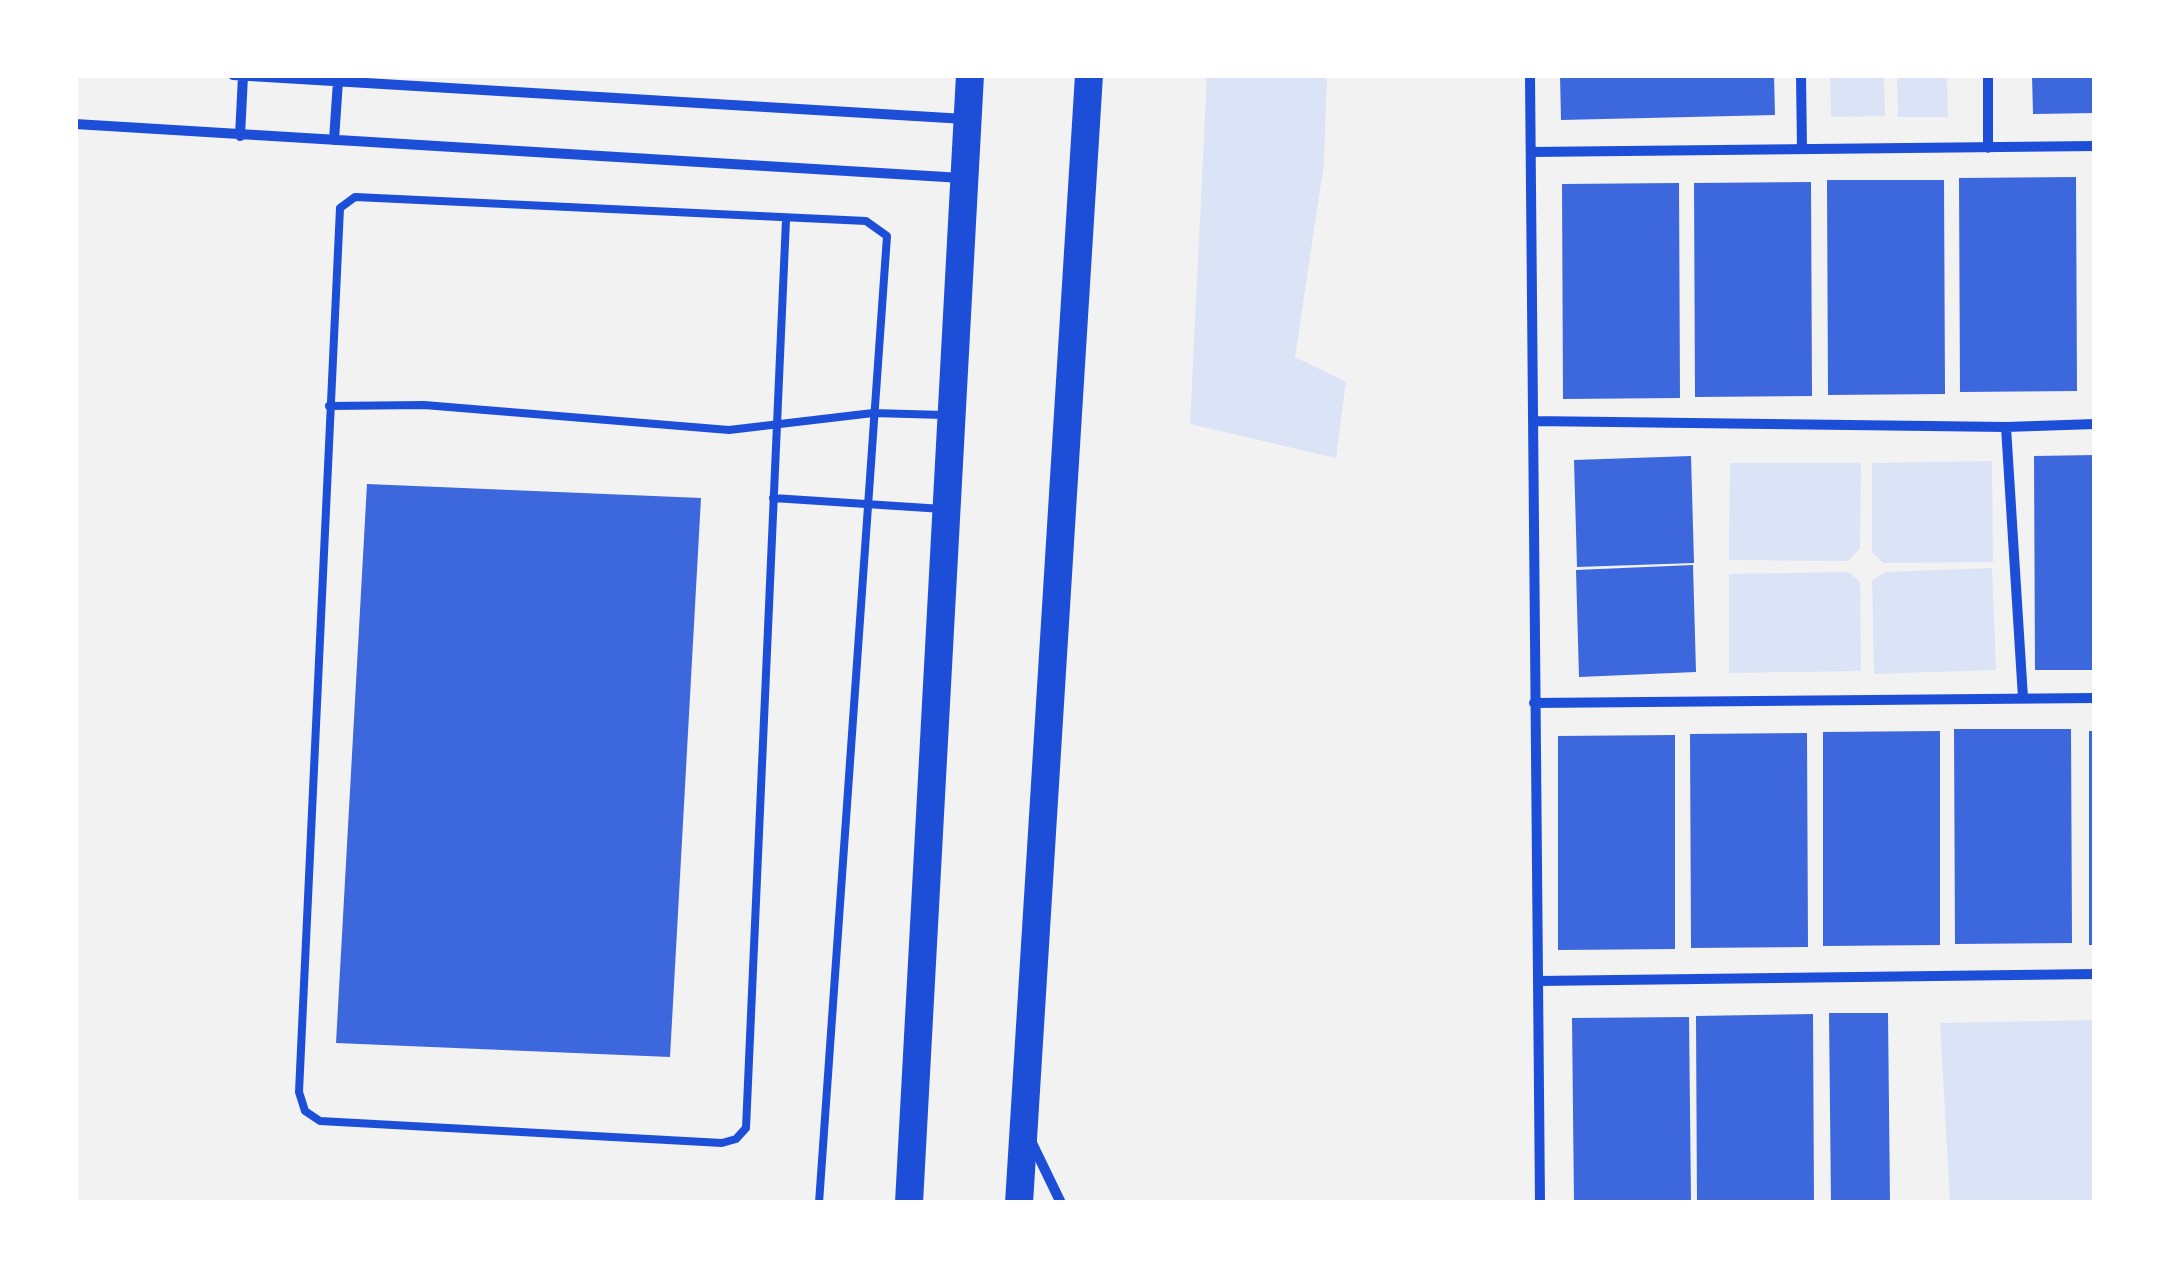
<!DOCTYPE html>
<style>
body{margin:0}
#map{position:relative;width:2170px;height:1278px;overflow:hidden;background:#f2f2f2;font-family:"Nunito Sans",sans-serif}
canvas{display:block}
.frame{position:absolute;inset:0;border:78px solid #fff;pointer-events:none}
</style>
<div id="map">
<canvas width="2170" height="1278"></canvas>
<div class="frame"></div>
</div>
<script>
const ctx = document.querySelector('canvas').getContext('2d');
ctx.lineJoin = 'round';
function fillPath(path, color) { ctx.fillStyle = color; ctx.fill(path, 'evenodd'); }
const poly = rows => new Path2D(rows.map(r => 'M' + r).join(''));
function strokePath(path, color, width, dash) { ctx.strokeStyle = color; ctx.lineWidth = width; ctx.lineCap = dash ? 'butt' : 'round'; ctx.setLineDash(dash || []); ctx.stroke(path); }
fillPath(poly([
 [1207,75,1327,75,1324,163,1295,357,1346,382,1336,458,1190,424],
 [1830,75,1884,75,1885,116,1831,117],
 [1897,75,1947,75,1948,117,1898,117],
 [1992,461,1993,562,1883,563,1872,552,1872,463],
 [1730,463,1861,463,1860,548,1848,561,1729,560],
 [1992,568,1996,670,1874,674,1872,581,1885,572],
 [1848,572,1860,581,1861,671,1729,673,1729,574],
 [2095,1020,2095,1203,1950,1203,1940,1023]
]), '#dbe4f7');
fillPath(poly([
 [1560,75,1774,75,1775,115,1561,120],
 [2032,75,2095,75,2095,113,2033,114],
 [2076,177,2077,391,1960,392,1959,178],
 [1827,180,1944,180,1945,394,1828,395],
 [1811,182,1812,396,1695,397,1694,183],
 [1679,183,1680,398,1563,399,1562,184],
 [2095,455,2095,670,2035,670,2034,456],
 [1691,456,1694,563,1577,567,1574,460],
 [367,484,701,498,670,1057,336,1043],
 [1693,565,1696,672,1579,677,1576,570],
 [1954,729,2071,729,2072,943,1955,944],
 [1940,731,1940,945,1823,946,1823,732],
 [2089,731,2095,731,2095,945,2089,945],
 [1807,733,1808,947,1691,948,1690,734],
 [1675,735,1675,949,1558,950,1558,736],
 [1829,1013,1888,1013,1890,1203,1831,1203],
 [1813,1014,1814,1203,1697,1203,1696,1016],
 [1689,1017,1691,1203,1574,1203,1572,1018]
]), '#3d67dc');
strokePath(poly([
 [786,220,746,1128,736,1139,722,1143,320,1121,305,1111,299,1092,340,208,355,197,866,221,887,236,819,1203],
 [329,406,424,405,729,430,873,413,944,415],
 [773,498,943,509]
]), '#1d4ed8', 8);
strokePath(poly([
 [233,75,965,119],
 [1530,75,1540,1203],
 [1801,75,1802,149],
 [75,124,962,178],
 [240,136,243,76],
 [334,140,338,81],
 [1988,148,1988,75],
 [1531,152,2095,146],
 [1533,421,2006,427,2095,424],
 [2006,427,2023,698],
 [1534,703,2095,698],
 [1538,981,2095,974],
 [1031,1141,1061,1203]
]), '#1d4ed8', 10);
strokePath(poly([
 [909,1203,970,75],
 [1019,1203,1089,75]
]), '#1d4ed8', 28);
</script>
